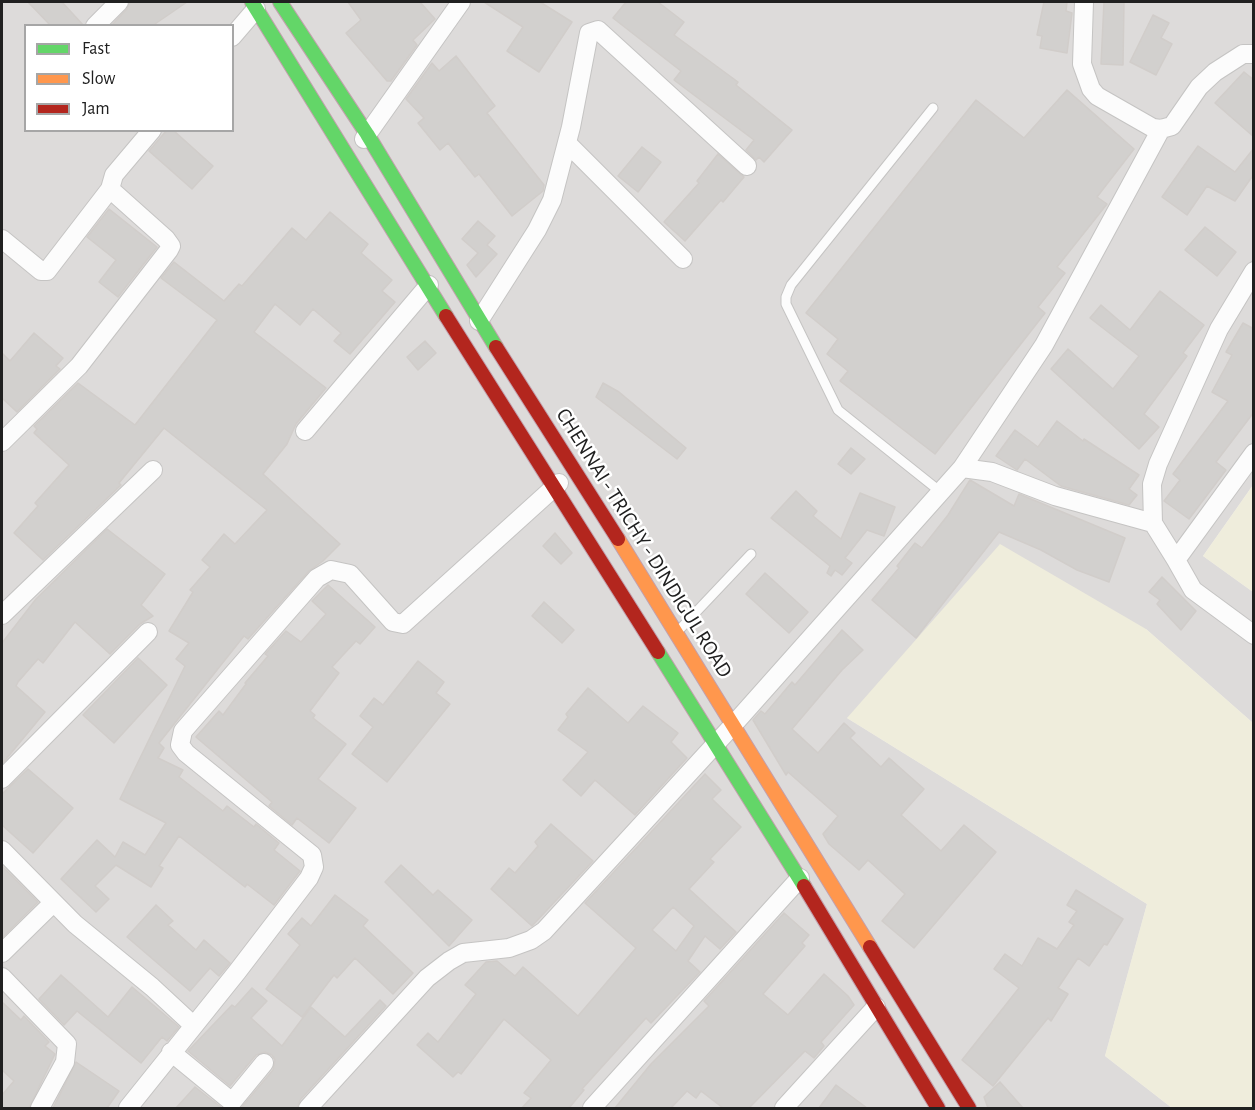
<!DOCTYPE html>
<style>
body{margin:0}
#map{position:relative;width:1255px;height:1110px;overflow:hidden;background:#eeebe8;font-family:"Alegreya Sans",sans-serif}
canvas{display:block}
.frame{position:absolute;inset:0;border:3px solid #202020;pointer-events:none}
.legend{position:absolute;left:24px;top:24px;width:210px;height:108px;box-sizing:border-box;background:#fff;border:2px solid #a6a6a6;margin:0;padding:8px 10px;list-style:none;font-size:18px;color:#202020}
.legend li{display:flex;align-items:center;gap:12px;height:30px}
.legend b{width:30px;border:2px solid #a6a6a6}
</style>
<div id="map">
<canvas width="1255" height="1110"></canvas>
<div class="frame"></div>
<ul class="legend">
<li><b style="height:8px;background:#63d668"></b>Fast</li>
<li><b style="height:8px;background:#ff974d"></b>Slow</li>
<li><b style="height:8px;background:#b3261e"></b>Jam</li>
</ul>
</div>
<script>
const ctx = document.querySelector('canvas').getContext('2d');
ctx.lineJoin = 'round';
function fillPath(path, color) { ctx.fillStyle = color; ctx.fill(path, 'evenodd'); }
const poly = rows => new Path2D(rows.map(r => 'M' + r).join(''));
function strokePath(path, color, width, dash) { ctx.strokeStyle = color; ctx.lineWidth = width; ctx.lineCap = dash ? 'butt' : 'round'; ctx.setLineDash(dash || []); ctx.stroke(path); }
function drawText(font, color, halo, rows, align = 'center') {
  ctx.font = font + ' "Alegreya Sans",sans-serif'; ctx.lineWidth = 5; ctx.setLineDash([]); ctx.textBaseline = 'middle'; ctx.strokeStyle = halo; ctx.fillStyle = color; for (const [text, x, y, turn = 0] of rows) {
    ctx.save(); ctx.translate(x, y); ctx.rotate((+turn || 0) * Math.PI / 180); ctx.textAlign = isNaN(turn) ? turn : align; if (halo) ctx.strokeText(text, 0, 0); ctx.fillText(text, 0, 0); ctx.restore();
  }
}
fillPath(poly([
 [2,2,1253,2,1253,485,1203,556,1253,592,1253,723,1146,629,847,718,1147,904,1105,1056,1172,1108,2,1108],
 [26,26,232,26,232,130,26,130]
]), '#dddbda');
fillPath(poly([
 [1253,485,1253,592,1203,556],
 [1000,544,1146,629,1253,723,1253,1108,1172,1108,1105,1056,1147,904,847,718]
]), '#efeddc');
const building = poly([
 [28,2,62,2,84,26,51,26,28,2],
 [130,2,187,2,152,26,111,26,127,9,130,2],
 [348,2,420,2,435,19,413,40,417,45,391,81,387,81,346,33,361,20,348,2],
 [484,2,540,2,572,22,539,72,507,51,523,27,484,2],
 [626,2,658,2,684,22,674,35,738,82,736,85,792,130,764,162,759,157,756,160,746,150,754,140,674,80,681,71,613,18,626,2],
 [1044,2,1067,2,1066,11,1072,13,1067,53,1040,48,1042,36,1037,35,1044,2],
 [1104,2,1124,2,1123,65,1101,64,1104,2],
 [1153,15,1169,23,1161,38,1172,44,1156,75,1130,62,1153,15],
 [456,56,495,106,487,113,544,185,543,191,512,216,479,174,475,177,448,143,440,150,418,123,424,118,406,99,432,63,439,71,456,56],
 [1244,72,1254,80,1254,137,1215,103,1244,72],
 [1067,90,1134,149,1097,197,1107,204,1057,267,1065,273,1038,307,1045,313,935,454,840,381,848,371,827,354,838,339,806,313,976,100,1024,138,1067,90],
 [167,130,173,130,213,166,192,189,149,151,167,130],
 [1198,146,1235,172,1254,148,1254,174,1235,201,1207,186,1187,215,1162,197,1198,146],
 [642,147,661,162,638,192,618,176,642,147],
 [718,154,744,177,723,202,721,200,685,241,664,222,699,183,697,181,718,154],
 [109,209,157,247,118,297,99,282,116,260,87,237,109,209],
 [330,212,368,244,361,253,392,280,382,291,395,302,350,354,334,341,341,333,313,309,300,325,275,304,254,332,326,388,296,424,287,444,263,474,340,544,323,561,309,571,248,639,244,636,159,743,164,748,158,758,183,770,179,777,223,811,227,806,254,827,256,824,279,843,274,850,300,871,274,905,247,884,245,887,179,836,159,866,163,868,151,887,116,865,95,886,109,899,96,912,61,879,97,840,115,857,123,842,145,855,166,823,120,799,185,666,176,659,189,643,169,631,193,592,190,590,210,567,202,560,224,534,235,544,267,510,164,428,119,483,121,485,43,560,14,533,38,506,35,503,69,465,34,433,37,429,34,426,78,383,135,425,217,320,161,278,174,262,224,301,239,284,242,286,292,228,306,240,330,212],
 [478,221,495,236,487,245,497,254,476,277,467,265,478,253,462,239,478,221],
 [1205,227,1236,252,1217,276,1185,250,1205,227],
 [1160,291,1204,325,1183,353,1187,356,1144,414,1159,427,1139,449,1051,369,1068,349,1113,389,1139,356,1090,318,1101,305,1130,330,1160,291],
 [1243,323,1254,329,1254,412,1216,462,1226,470,1189,519,1164,501,1180,480,1173,474,1228,401,1212,392,1232,355,1226,352,1243,323],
 [34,333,63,358,56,366,60,369,17,412,2,398,2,353,10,361,34,333],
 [425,341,436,353,418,370,407,357,425,341],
 [603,383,619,392,686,448,677,459,596,397,603,383],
 [1057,421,1083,441,1084,439,1139,475,1129,489,1137,495,1129,505,1061,486,1025,459,1017,470,996,456,1015,430,1038,447,1057,421],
 [851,448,865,459,851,474,838,464,851,448],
 [970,480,1014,506,1019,494,1125,538,1109,582,1077,570,1041,550,999,532,916,638,872,600,899,568,897,566,915,543,922,548,948,515,970,480],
 [796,491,817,511,813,516,841,539,860,493,895,507,884,536,867,530,845,558,852,563,842,575,835,570,831,576,827,573,830,566,771,518,796,491],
 [107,529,165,574,141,605,153,616,140,624,110,654,75,622,43,663,38,659,18,682,16,686,45,712,2,764,2,643,36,599,107,529],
 [555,533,572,553,561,564,543,546,555,533],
 [765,573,808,612,789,633,746,594,765,573],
 [1162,577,1196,611,1181,630,1157,604,1160,600,1149,592,1162,577],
 [328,585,375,627,360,644,356,641,332,667,339,673,310,711,315,715,313,718,346,744,318,779,356,808,329,843,297,818,292,825,269,806,272,802,196,737,219,711,223,715,246,684,245,683,268,656,265,654,286,631,301,642,326,614,312,601,328,585],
 [544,602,574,630,562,643,532,616,544,602],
 [842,630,863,650,842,670,792,729,818,753,844,723,855,733,850,738,881,767,889,758,924,789,901,815,941,851,964,825,996,852,914,948,882,921,905,894,868,860,859,870,829,844,823,834,838,816,788,772,786,775,753,720,761,711,765,714,792,682,795,685,842,630],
 [138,658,167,685,114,743,83,715,138,658],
 [418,661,444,682,436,693,450,704,387,782,352,754,373,727,360,716,374,698,383,705,418,661],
 [588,688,628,723,643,706,678,733,671,742,687,758,635,815,595,780,581,796,563,780,588,752,558,730,568,717,566,714,588,688],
 [28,769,73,808,33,853,2,825,2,794,28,769],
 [705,774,721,790,712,799,741,827,710,859,714,862,689,889,736,932,720,949,705,936,688,961,700,972,651,1023,646,1018,582,1089,584,1090,569,1108,522,1108,531,1098,524,1093,551,1060,504,1019,461,1074,458,1072,453,1077,417,1045,428,1033,438,1042,476,994,465,985,486,962,497,961,515,976,523,967,578,1016,636,948,585,903,705,774],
 [673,907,694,926,676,951,652,930,673,907],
 [551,824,593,861,532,926,491,889,509,868,515,873,538,846,535,842,551,824],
 [401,865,433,895,438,890,472,920,449,946,385,882,401,865],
 [2,866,38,902,2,938,2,866],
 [1076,890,1123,919,1107,945,1104,944,1089,966,1078,958,1058,988,1068,994,1051,1021,1048,1018,993,1086,962,1060,1019,988,994,969,1005,954,1022,966,1038,938,1057,949,1074,925,1069,922,1077,911,1067,905,1076,890],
 [335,895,368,920,363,926,413,973,393,994,355,958,337,978,334,975,302,1017,266,989,300,945,288,934,302,918,311,926,335,895],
 [156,905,173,921,168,925,196,950,204,940,230,963,219,976,210,968,190,991,127,937,156,905],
 [784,913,809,935,802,943,805,946,763,994,788,1015,824,974,848,996,854,1005,821,1042,824,1046,814,1058,805,1051,749,1108,723,1108,701,1091,696,1098,687,1091,671,1108,615,1108,651,1064,709,1006,704,1001,784,913],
 [61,975,108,1017,132,987,179,1027,167,1041,162,1037,141,1063,77,1011,64,1025,39,999,61,975],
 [252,988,267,1001,251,1018,282,1046,311,1007,345,1037,380,1000,386,1006,300,1100,297,1108,241,1108,273,1070,275,1060,272,1055,265,1052,256,1055,230,1086,188,1051,232,1005,235,1007,252,988],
 [2,1002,21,1020,24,1016,49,1042,45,1046,55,1054,29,1108,2,1108,2,1095,14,1081,2,1070,2,1002],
 [76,1062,119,1091,107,1108,53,1108,76,1062],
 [1000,1082,1023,1108,988,1108,984,1097,1000,1082],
 [836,1085,867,1108,819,1108,836,1085],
 [195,1087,222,1108,176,1108,195,1087]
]);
fillPath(building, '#d2d0ce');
strokePath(building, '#d1cdca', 1.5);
const lane = poly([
 [933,108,791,285,786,297,786,304,838,410,942,493],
 [681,628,751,554]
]);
const street = poly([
 [1084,2,1082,64,1091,89,1097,96,1153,128,1161,129,1172,126,1199,87,1215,72,1243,54,1254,54],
 [95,26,119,2],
 [232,37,256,9],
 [364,139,461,2],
 [567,143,683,259],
 [2,239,41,271,47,271,110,189],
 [479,321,537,230,552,200,571,127,589,33,598,30,747,166],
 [305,431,429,285],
 [2,442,79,366,169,250,171,246,166,239,110,189,114,175,152,130],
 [1254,453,1176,560,1193,590,1254,635],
 [962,468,1044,345,1161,129],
 [1176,560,1153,523,1152,484,1158,464,1219,329,1254,271],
 [2,615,153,470],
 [2,779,148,632],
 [2,850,75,924,152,987,193,1025],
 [2,953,53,903],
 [2,977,67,1044,65,1062,40,1108],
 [171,1052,232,1102,264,1063],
 [128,1108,237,972,309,878,314,867,312,855,186,753,180,745,183,731,317,578,331,570,350,574,393,622,403,624,559,483],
 [308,1108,427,978,449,961,463,953,509,948,531,940,544,931,734,724,962,468,992,472,1055,496,1153,523],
 [592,1108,800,878],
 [784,1108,876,1007]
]);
const fast = poly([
 [252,2,446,316],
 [280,2,367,134,496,347],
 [658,652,804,886]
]);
const slow = poly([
 [618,539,870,947]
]);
const jam = poly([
 [446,316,658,652],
 [496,347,618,539],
 [804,886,938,1108],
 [870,947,969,1108]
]);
strokePath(lane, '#c5c4c3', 11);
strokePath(street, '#c5c4c3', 20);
strokePath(fast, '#c3a0ad', 16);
strokePath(slow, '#c3a0ad', 16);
strokePath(jam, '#c3a0ad', 16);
strokePath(lane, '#fcfcfc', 9);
strokePath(street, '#fcfcfc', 18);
strokePath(fast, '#63d668', 14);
strokePath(slow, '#ff974d', 14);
strokePath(jam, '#b3261e', 14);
drawText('21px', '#202020', '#fff', [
 ["CHENNAI - TRICHY - DINDIGUL ROAD",644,543,58]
]);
</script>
